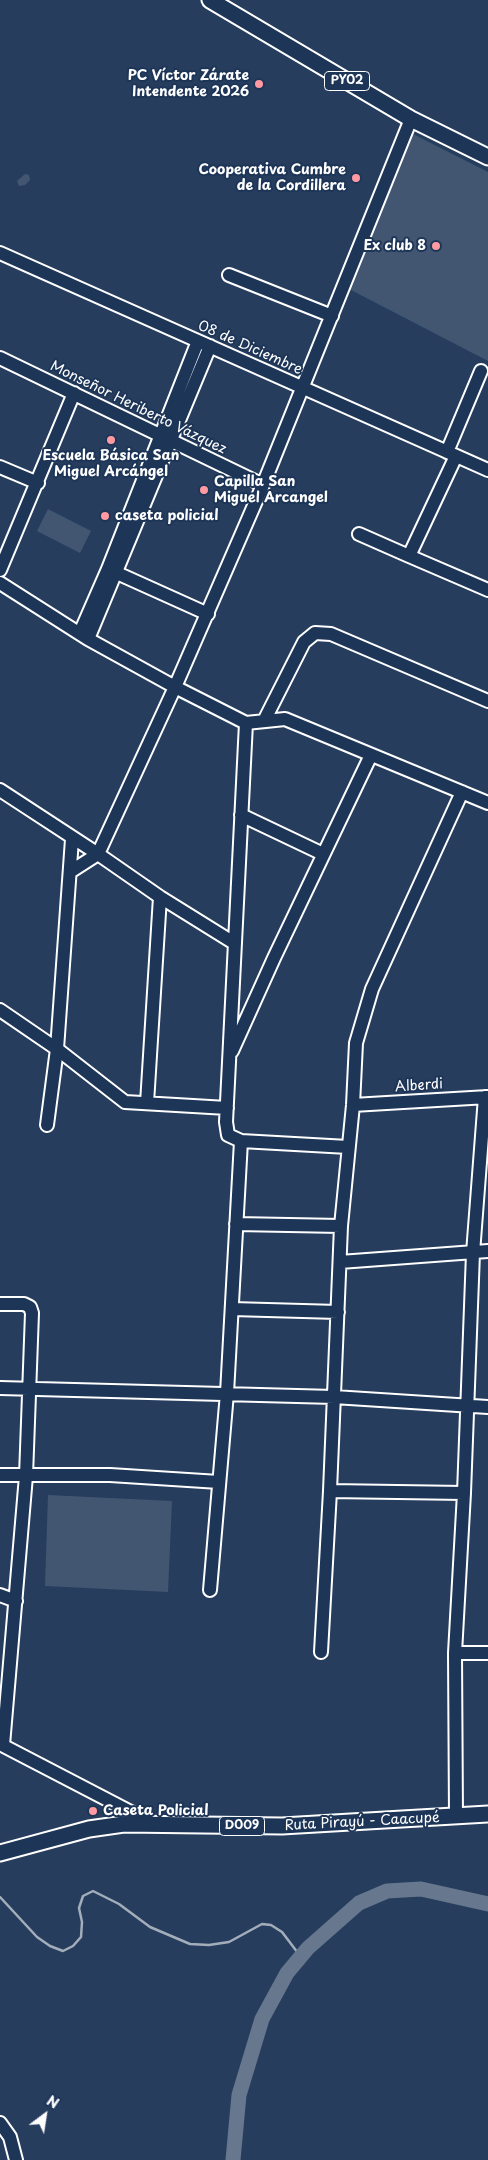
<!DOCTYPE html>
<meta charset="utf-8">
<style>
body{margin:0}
#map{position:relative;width:488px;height:2160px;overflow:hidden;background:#263d5e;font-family:"Playpen Sans",sans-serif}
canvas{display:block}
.north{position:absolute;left:20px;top:2090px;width:50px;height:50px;-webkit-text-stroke:4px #1d3557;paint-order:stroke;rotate:31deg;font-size:14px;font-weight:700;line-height:20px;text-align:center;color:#fff}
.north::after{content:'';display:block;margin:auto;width:18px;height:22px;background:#fff;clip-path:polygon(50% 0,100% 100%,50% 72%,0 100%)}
</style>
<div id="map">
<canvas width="488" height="2160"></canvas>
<div class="north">N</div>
</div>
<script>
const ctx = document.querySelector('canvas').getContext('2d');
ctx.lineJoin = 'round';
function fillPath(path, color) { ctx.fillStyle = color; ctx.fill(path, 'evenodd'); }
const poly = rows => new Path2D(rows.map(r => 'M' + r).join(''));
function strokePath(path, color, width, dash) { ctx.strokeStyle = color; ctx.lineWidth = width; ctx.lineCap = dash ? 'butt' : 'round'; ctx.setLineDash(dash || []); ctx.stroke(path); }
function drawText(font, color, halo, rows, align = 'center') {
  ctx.font = font + ' "Playpen Sans",sans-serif'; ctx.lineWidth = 4; ctx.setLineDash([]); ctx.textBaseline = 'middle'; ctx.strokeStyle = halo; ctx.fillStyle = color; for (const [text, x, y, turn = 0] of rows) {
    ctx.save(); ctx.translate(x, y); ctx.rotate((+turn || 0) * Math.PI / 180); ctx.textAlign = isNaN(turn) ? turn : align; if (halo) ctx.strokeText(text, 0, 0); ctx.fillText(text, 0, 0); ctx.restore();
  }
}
fillPath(poly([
 [413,134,488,172,488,361,349,289],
 [25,174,29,175,30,180,25,185,19,186,17,181],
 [48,509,91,531,80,553,37,531],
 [48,1495,172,1501,168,1592,45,1586]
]), '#425672');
strokePath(poly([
 [0,1897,37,1937,50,1946,63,1951,73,1946,81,1937,82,1922,79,1908,83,1896,93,1891,119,1904,150,1927,190,1944,209,1945,229,1942,262,1924,271,1925,282,1932,301,1957]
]), '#a4aebb', 2.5);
strokePath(poly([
 [233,2160,239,2095,262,2019,287,1973,308,1948,359,1903,387,1891,421,1889,488,1904]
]), '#67788e', 15);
const minor = poly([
 [0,253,488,470],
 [229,275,332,316],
 [0,358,263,485],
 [447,452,481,371],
 [456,456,409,556,488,590],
 [0,467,38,483],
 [359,534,409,556],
 [108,569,208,614],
 [0,570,74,393],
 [0,583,88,639,175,687,246,723,285,719,488,803],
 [80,633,108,569,198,341],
 [88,639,210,346],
 [264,721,304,642,315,633,331,634,488,701],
 [246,723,226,1122,228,1135,241,1141,348,1147],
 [0,790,98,854,175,687,263,485,411,119],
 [241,815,323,854],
 [70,872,98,854,160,897,234,943],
 [0,1010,57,1049,125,1102,227,1108],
 [232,1051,274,958,371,755],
 [147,1103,160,897],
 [353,1105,488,1097],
 [47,1125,57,1049,72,839],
 [236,1224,341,1226],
 [340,1262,488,1251],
 [0,1304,24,1304,30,1307,32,1313,26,1476,3,1745],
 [232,1309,338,1312],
 [0,1388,334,1397,488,1407],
 [0,1475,110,1475,219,1482],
 [330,1491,464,1493],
 [210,1590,227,1393,241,1141],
 [0,1595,16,1601],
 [321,1652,330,1491,341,1226,353,1105,356,1043,372,989,462,792],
 [455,1653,488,1653],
 [0,1744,152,1823],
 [456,1817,455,1653,464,1493,473,1253,485,1097],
 [0,2123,10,2137,16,2160]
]);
const major = poly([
 [210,0,411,119,488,157],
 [0,1853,89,1829,124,1824,282,1826,488,1814]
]);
strokePath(minor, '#fff', 16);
strokePath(major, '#fff', 19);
strokePath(minor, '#1d3557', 12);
strokePath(major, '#1d3557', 15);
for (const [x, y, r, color] of [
 [259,84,5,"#ff9aa2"],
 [356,178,5,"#ff9aa2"],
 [436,246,5,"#ff9aa2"],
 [111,440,5,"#ff9aa2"],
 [204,490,5,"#ff9aa2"],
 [105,516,5,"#ff9aa2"],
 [93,1811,5,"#ff9aa2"]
]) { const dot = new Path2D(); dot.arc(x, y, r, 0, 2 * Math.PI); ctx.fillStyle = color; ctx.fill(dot); strokePath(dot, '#1d3557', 2); }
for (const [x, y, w] of [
 [347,81,45],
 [242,1826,45]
]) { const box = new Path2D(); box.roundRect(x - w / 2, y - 9.5, w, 19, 4); ctx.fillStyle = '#1d3557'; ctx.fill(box); strokePath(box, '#fff', 1); }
drawText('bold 12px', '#fff', null, [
 ["PY02",347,81],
 ["D009",242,1826]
]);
drawText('bold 14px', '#fff', '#1d3557', [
 ["PC Víctor Zárate",249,76],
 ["Intendente 2026",249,92],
 ["Cooperativa Cumbre",346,170],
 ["de la Cordillera",346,186],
 ["Ex club 8",426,246],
 ["Escuela Básica San",111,456,"center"],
 ["Miguel Arcángel",111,472,"center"],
 ["Capilla San",214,482,"left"],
 ["Miguel Arcangel",214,498,"left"],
 ["caseta policial",115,516,"left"],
 ["Caseta Policial",103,1811,"left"]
], 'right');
drawText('14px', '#fff', '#1d3557', [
 ["08 de Diciembre",250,348,24],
 ["Monseñor Heriberto Vázquez",138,408,26],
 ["Alberdi",419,1086,-4],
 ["Ruta Pirayú - Caacupé",362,1822,-3]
]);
</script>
